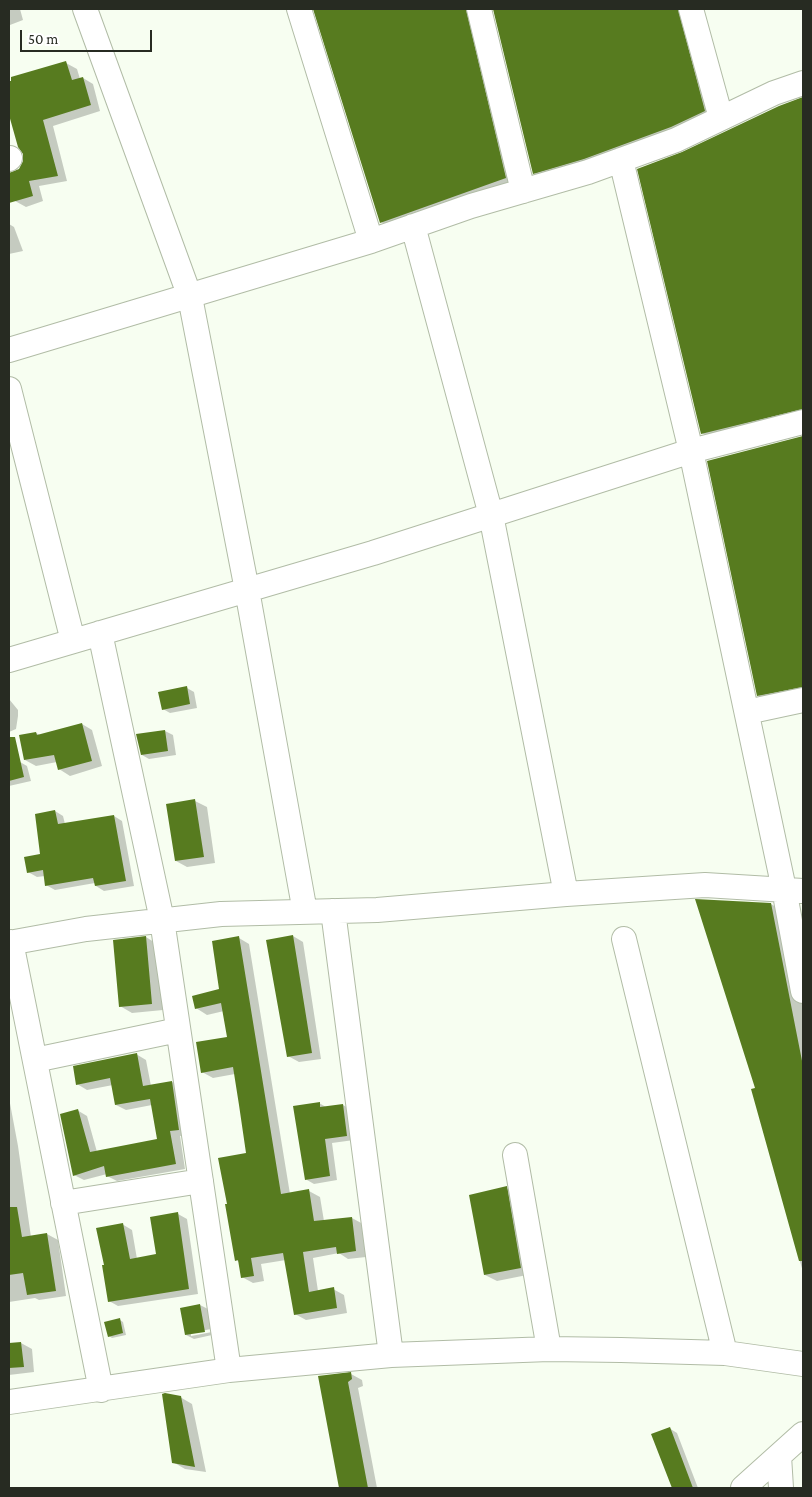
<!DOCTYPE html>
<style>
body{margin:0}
#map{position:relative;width:812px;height:1497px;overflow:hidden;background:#f7fef1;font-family:"Crimson Pro",serif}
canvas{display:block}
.frame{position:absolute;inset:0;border:10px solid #272b22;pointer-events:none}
.scale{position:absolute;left:20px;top:30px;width:132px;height:22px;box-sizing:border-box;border:2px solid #272b22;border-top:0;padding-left:6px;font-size:15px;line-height:18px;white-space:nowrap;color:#272b22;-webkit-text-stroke:4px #fff;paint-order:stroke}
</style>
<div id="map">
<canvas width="812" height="1497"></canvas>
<div class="frame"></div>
<div class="scale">50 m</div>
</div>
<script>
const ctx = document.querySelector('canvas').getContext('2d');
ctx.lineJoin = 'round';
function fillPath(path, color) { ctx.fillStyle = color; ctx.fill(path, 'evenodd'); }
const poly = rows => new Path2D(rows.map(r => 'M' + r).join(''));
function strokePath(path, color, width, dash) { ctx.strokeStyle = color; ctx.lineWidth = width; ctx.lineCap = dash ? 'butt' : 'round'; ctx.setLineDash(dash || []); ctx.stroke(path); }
fillPath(poly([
 [9,9,20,9,23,20,10,25,9,42],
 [314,9,484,9,521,187,396,231,381,222],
 [494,9,696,9,720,120,549,182,534,173],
 [66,63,77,69,80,79,83,78,93,84,100,111,53,126,67,181,39,186,43,201,26,207,15,201,21,168,24,162,25,155,9,100,9,91,11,91,9,82],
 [803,99,803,420,717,442,702,433,682,154,780,107],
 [9,224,14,227,23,251,9,254],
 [803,437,803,697,773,704,758,695,709,462],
 [187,688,194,692,197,708,170,713,163,709],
 [9,699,18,710,18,716,16,729,9,732],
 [82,724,92,730,102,766,70,776,59,769,57,762,36,766,25,760,36,733,40,735],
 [165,731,173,735,176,755,149,759,142,755],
 [20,762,27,766,31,781,9,786,9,764],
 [195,801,207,807,215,863,187,867,176,861],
 [55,811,63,816,65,824,114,816,122,821,134,886,104,891,96,886,95,883,55,890,46,885,45,876,37,877,28,872,41,855],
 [771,904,786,913,803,1001,803,1272,752,1090,756,1089],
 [293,936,303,942,321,1059,299,1062,288,1056],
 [146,937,157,944,163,1010,132,1013,120,1006],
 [239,938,249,944,290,1194,309,1191,320,1197,324,1221,352,1218,363,1224,366,1257,348,1259,339,1253,313,1258,318,1291,333,1289,344,1295,347,1313,306,1320,295,1314,286,1260,261,1264,264,1281,253,1283,242,1277,239,1262,236,1260,229,1205,248,1154,235,1074,213,1078,202,1072,228,1038,224,1011,207,1015,196,1008,221,990],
 [136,1054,146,1060,151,1086,172,1082,182,1088,189,1135,180,1136,185,1169,117,1181,107,1176,107,1174,84,1180,74,1175,77,1110,87,1116,97,1152,158,1140,152,1105,126,1110,116,1105,113,1085,87,1090,77,1084],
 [9,1098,18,1146,31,1237,47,1234,58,1240,66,1296,39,1300,35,1298,9,1302],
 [319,1103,326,1107,343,1105,350,1109,354,1140,332,1143,337,1180,314,1184,307,1180],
 [506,1188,518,1194,532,1274,497,1281,485,1275],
 [178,1214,187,1219,198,1294,118,1306,109,1301,122,1224,132,1230,137,1259,157,1255],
 [200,1305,208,1309,211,1329,191,1333,191,1336,212,1332,212,1335,194,1339,186,1335],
 [120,1320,123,1322,126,1335,112,1338,109,1336],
 [21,1343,32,1349,34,1372,9,1375,9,1344],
 [351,1374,362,1380,363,1386,358,1388,377,1488,340,1488,319,1377],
 [180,1397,192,1404,206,1472,185,1469,173,1462],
 [669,1428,677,1433,698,1488,673,1488,653,1435]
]), '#0003');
fillPath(poly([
 [313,9,466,9,506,178,380,223],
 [493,9,678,9,705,111,671,127,584,159,533,174],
 [66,61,72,80,83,77,91,105,43,120,58,176,29,181,33,196,9,203,9,173,19,169,23,161,23,154,18,147,9,115,9,81,11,81,11,77],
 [803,97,803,409,701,434,637,169,682,152,779,106],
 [803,436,803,687,757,696,707,461],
 [187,686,190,704,162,710,158,692],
 [82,723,92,761,58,770,54,755,24,760,19,735,36,732,37,735],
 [165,730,168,751,141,755,136,734],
 [9,737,15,737,24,777,9,781],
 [195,799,204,857,175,861,166,804],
 [55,810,58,824,114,815,126,881,95,886,93,878,45,886,43,870,27,873,24,857,40,854,35,814],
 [695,899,771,903,803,1066,803,1261,799,1261,751,1089,755,1088],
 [293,935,312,1053,287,1057,266,940],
 [146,936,152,1004,119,1007,113,940],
 [239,936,281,1194,309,1189,314,1221,352,1217,356,1251,337,1254,336,1247,303,1252,309,1292,334,1287,337,1308,294,1315,283,1253,251,1258,254,1276,241,1278,238,1260,235,1261,225,1204,227,1204,218,1158,246,1153,239,1105,233,1067,201,1073,196,1042,227,1037,221,1003,195,1009,192,996,219,989,212,941],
 [137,1053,143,1086,172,1081,179,1130,170,1131,176,1164,106,1177,104,1166,73,1176,60,1114,78,1109,90,1152,157,1139,150,1099,115,1105,110,1078,76,1085,73,1066],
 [320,1102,320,1107,343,1104,347,1136,325,1139,330,1176,305,1180,293,1106],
 [507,1186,521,1268,484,1275,469,1195],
 [9,1207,17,1207,22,1237,47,1233,56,1291,27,1295,23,1273,9,1275],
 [178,1212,189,1289,108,1302,102,1265,104,1265,96,1228,123,1223,130,1259,156,1254,150,1217],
 [200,1304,205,1332,185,1335,180,1308],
 [120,1318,123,1333,108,1337,104,1322],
 [21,1342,24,1367,9,1368,9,1343],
 [351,1372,352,1379,348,1382,368,1488,339,1488,318,1376],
 [165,1393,181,1396,195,1467,172,1463,162,1394],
 [670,1427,693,1488,672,1488,651,1434]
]), '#577b1f');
const minor = poly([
 [85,9,190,297,247,590,305,912],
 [299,9,371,241],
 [479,9,523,191],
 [691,9,721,118],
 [9,159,10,158],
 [621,160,691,451,784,889,803,991],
 [413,226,491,515,566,894],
 [9,350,371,241,471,206,588,172,676,140,774,93,803,83],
 [9,389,73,641],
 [100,633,162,920,229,1370],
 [9,660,373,553,691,451,803,422],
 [747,712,803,700],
 [333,911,391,1355],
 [624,939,725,1353],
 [11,942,101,1390],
 [9,943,86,929,221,914,377,910,566,894,705,885,803,891],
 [35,1060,178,1030],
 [515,1155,549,1349],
 [63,1203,201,1181],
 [9,1402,229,1370,391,1355,549,1349,621,1350,725,1353,803,1364],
 [779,1456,781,1488],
 [743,1488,803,1434]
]);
strokePath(minor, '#b1bca6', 26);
strokePath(minor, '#fff', 24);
</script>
